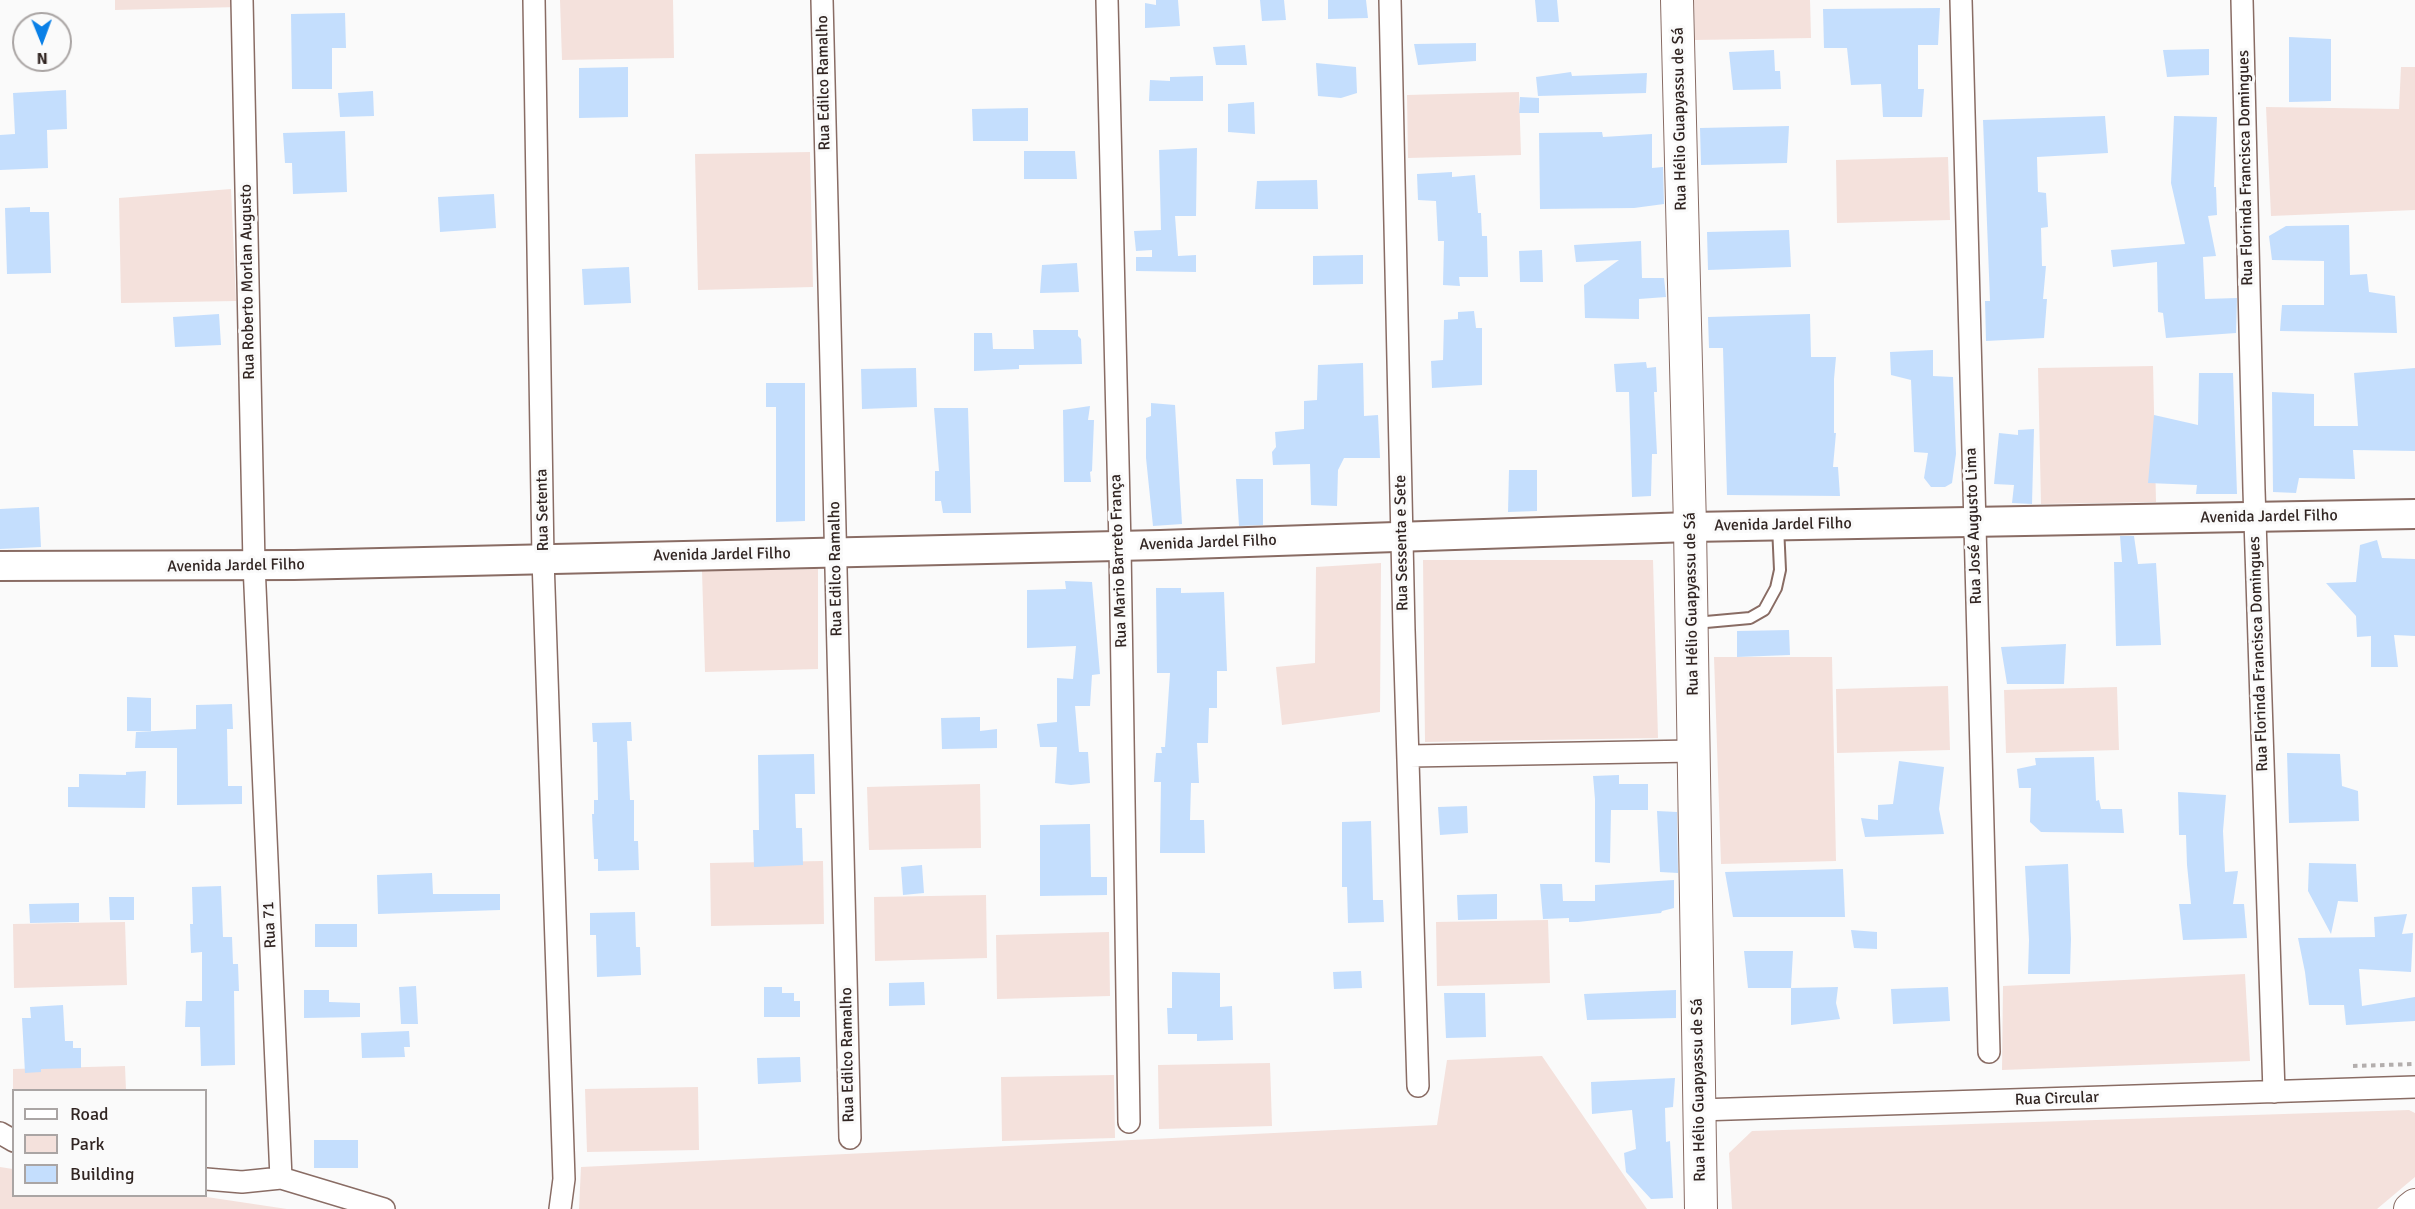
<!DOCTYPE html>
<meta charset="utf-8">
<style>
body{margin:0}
#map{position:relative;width:2415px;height:1209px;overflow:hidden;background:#fafafa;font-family:Signika,sans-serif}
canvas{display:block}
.legend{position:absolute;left:12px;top:1089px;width:195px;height:108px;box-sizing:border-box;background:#fafafa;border:2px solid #aaa5a4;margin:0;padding:8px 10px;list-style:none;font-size:18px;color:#312522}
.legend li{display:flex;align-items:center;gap:12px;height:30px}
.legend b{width:30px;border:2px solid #aaa5a4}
.north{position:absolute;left:12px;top:12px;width:60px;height:60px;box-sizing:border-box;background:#fafafa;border:2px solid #aaa5a4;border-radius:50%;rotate:179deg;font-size:16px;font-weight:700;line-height:24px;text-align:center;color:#312522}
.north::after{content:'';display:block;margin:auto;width:21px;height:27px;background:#0a80e7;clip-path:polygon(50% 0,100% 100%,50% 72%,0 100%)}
</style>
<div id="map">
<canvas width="2415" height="1209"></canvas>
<ul class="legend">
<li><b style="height:8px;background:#fff"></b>Road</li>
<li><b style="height:16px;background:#f4e1dc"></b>Park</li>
<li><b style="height:16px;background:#c4defd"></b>Building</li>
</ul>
<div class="north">N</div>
</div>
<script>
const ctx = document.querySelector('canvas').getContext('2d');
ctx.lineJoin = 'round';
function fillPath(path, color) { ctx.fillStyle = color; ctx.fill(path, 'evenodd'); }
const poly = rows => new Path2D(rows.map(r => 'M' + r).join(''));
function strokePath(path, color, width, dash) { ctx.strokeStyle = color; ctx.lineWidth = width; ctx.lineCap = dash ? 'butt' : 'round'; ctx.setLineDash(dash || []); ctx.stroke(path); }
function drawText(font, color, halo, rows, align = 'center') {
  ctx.font = font + ' Signika,sans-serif'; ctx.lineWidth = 6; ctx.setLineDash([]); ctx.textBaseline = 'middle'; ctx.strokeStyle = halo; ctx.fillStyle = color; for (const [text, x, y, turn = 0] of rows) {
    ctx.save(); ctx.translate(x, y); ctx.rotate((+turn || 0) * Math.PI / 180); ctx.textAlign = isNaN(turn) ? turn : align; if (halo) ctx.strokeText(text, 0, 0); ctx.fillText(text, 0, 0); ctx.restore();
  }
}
fillPath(poly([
 [115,0,237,0,238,7,115,10],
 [560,0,673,0,674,58,562,60],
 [1694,0,1810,0,1811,38,1695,40],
 [2401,67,2415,67,2415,210,2271,216,2266,107,2399,109],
 [1519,92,1521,155,1408,158,1407,95],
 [810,152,813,287,698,290,695,154],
 [1948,157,1950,220,1837,223,1836,160],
 [231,189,236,301,121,303,119,198],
 [2153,366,2156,502,2041,504,2038,368],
 [1423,560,1653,560,1658,738,1425,742],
 [1381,563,1380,712,1282,725,1276,667,1315,663,1316,567],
 [818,569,818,669,705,672,702,571],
 [1714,657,1832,657,1836,861,1721,864],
 [1948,686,1950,750,1837,753,1836,689],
 [2117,687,2119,750,2006,753,2004,690],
 [980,784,981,848,869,850,867,787],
 [823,861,824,924,711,926,710,863],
 [986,895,987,958,875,961,874,897],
 [1548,920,1550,983,1437,986,1436,922],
 [125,922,127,985,14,988,13,924],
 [1109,932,1110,996,997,999,996,935],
 [2245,974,2250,1061,2002,1070,2003,986],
 [1542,1056,1647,1209,579,1209,581,1167,1437,1125,1447,1060],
 [1270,1063,1272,1126,1159,1129,1158,1065],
 [125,1066,126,1090,13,1092,13,1069],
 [1114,1075,1115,1138,1002,1141,1001,1077],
 [698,1087,699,1150,587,1152,585,1089],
 [2409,1110,2415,1113,2415,1177,2377,1209,1732,1209,1729,1153,1752,1131],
 [0,1167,13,1169,14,1196,200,1196,287,1209,0,1209]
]), '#f4e1dc');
fillPath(poly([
 [1156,0,1178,0,1180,26,1145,28,1145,3,1156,5],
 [1260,0,1284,0,1286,20,1262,21],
 [1328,0,1366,0,1368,18,1328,19],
 [1535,0,1557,0,1559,22,1537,22],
 [1940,8,1938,45,1918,45,1918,89,1924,89,1922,117,1883,117,1881,84,1851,85,1847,48,1824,48,1823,9],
 [345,13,346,48,332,48,332,89,292,89,291,14],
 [2289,37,2331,39,2331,101,2289,102],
 [1476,43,1476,61,1418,65,1414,44],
 [1245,45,1247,65,1216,65,1213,47],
 [2209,49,2209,75,2167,77,2163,50],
 [1774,50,1775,71,1780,71,1781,89,1733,90,1729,52],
 [1316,63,1356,67,1357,93,1341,98,1318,96],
 [628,67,628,117,579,118,579,68],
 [1571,72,1572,76,1647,73,1646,93,1538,96,1536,77],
 [1203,76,1203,101,1149,101,1150,80,1170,81,1170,77],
 [66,90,67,129,47,130,48,168,0,170,0,135,15,134,13,93],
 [373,91,374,116,340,117,338,93],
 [1520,97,1539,98,1539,113,1519,113],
 [1254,102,1255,134,1228,132,1228,104],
 [1028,108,1028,141,973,141,972,109],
 [2105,116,2108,153,2037,157,2038,192,2046,193,2048,227,2041,228,2042,266,2046,266,2043,299,2047,299,2044,338,1986,341,1985,301,1990,301,1983,120],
 [2174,116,2217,117,2214,187,2216,187,2217,215,2208,216,2216,256,2203,257,2205,299,2237,298,2236,333,2166,338,2163,313,2158,312,2157,262,2113,267,2111,250,2185,244,2171,183],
 [1789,126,1787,163,1701,165,1700,128],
 [345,131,347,192,293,194,292,163,285,163,283,133],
 [1602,132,1603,137,1652,134,1652,168,1663,167,1664,204,1634,208,1540,209,1539,133],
 [1197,148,1196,216,1175,216,1178,256,1196,255,1196,272,1136,271,1136,257,1152,257,1152,250,1136,251,1134,231,1161,230,1159,150],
 [1024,151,1075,151,1077,179,1024,179],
 [1452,172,1452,177,1475,175,1478,213,1481,213,1482,236,1487,236,1488,277,1459,277,1460,286,1443,285,1444,241,1438,241,1436,201,1418,200,1417,174],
 [1317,180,1318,209,1255,209,1257,181],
 [494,194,496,228,440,232,438,197],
 [30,207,30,212,49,212,51,273,7,274,5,208],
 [2349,225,2350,275,2367,274,2369,292,2395,296,2397,333,2280,331,2282,305,2324,305,2324,261,2272,260,2269,236,2286,226],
 [1789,230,1791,267,1708,270,1707,232],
 [1641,241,1642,278,1664,278,1666,297,1639,299,1639,319,1585,318,1584,285,1619,260,1576,262,1574,245],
 [1542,250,1543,282,1520,282,1519,251],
 [1363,255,1363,284,1313,285,1313,256],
 [1077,263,1079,292,1040,293,1042,265],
 [629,267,631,303,584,305,582,269],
 [1474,311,1476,328,1482,328,1482,385,1432,388,1431,361,1443,360,1444,320,1458,319,1458,312],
 [219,314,221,345,175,347,173,317],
 [1810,314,1811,357,1836,357,1834,379,1834,433,1836,433,1833,467,1838,467,1840,496,1727,495,1723,348,1709,348,1708,317],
 [1033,330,1078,330,1078,336,1081,339,1082,364,1019,365,1019,369,974,371,974,333,992,333,993,349,1034,349],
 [1933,350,1933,376,1953,377,1956,454,1952,483,1945,487,1931,487,1924,478,1928,453,1914,452,1911,380,1891,375,1890,352],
 [1646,362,1647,368,1656,367,1657,392,1654,392,1657,454,1652,454,1651,496,1632,497,1629,392,1616,392,1614,364],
 [1363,363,1364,416,1378,415,1380,458,1344,458,1338,470,1337,506,1311,505,1310,464,1273,465,1272,452,1276,447,1275,432,1304,429,1304,401,1317,400,1318,365],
 [916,368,917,407,862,409,861,369],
 [2415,368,2415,451,2353,450,2355,479,2299,478,2296,493,2273,492,2272,392,2314,394,2314,426,2358,426,2354,373],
 [2199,373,2233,373,2237,494,2196,494,2197,485,2148,483,2154,415,2198,425],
 [766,383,805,383,805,521,776,522,776,407,766,407],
 [1151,403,1175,405,1182,524,1153,526,1146,458,1146,418,1151,416],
 [1090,406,1088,420,1094,420,1092,471,1090,472,1091,482,1064,482,1063,410],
 [934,408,968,408,971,513,943,513,941,501,935,501,935,471,939,471],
 [2034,429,2032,504,2012,503,2014,485,1994,484,1999,433,2018,435,2018,430],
 [1509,470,1537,470,1537,511,1508,512],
 [1236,479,1263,479,1263,525,1239,526],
 [39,507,41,547,0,549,0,509],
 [2120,536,2134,536,2138,564,2156,563,2161,645,2116,646,2114,562,2122,562],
 [2377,540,2382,558,2415,559,2415,636,2394,635,2398,667,2371,667,2371,636,2357,637,2356,616,2326,583,2356,582,2360,545],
 [1065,581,1092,582,1100,674,1092,675,1090,706,1075,706,1079,752,1088,752,1090,783,1071,785,1055,783,1057,747,1040,747,1037,724,1057,722,1057,678,1073,679,1076,646,1027,648,1027,590,1066,589],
 [1156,588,1181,588,1181,593,1224,592,1227,671,1217,671,1217,708,1209,708,1208,743,1197,743,1199,783,1191,783,1190,820,1204,820,1205,853,1160,853,1161,782,1154,782,1156,753,1162,753,1161,747,1165,747,1170,673,1157,673],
 [1789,630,1790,655,1737,657,1737,631],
 [2066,644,2064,684,2007,684,2001,647],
 [127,697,151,698,151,731,127,731],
 [232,704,233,729,227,729,228,786,242,786,242,804,177,805,177,748,135,748,136,732,196,729,196,705],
 [980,717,980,731,997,729,997,748,942,749,941,718],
 [631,722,632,741,627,741,630,800,634,800,634,841,638,841,639,870,598,871,598,859,594,859,592,814,594,814,594,800,598,800,597,742,593,742,592,723],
 [2287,753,2340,754,2342,786,2358,791,2359,821,2289,823],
 [814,754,815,794,795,794,796,828,802,828,803,865,754,867,753,830,759,830,758,755],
 [2094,757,2096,801,2099,800,2101,809,2122,809,2124,833,2041,832,2030,822,2031,788,2019,788,2017,769,2036,765,2035,758],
 [1899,761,1944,767,1939,809,1944,834,1865,837,1861,818,1878,820,1878,805,1893,804],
 [146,771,145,808,68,807,68,787,79,787,79,774,126,775,126,772],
 [1619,775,1619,784,1648,784,1648,810,1611,810,1610,863,1595,862,1595,799,1593,776],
 [2178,792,2226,795,2223,831,2225,872,2238,871,2233,904,2244,904,2247,938,2183,940,2179,904,2191,904,2187,865,2186,835,2179,835],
 [1467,806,1468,833,1440,835,1438,807],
 [1657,811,1677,812,1678,873,1660,872],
 [1371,821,1373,900,1383,900,1384,922,1348,923,1347,887,1342,887,1342,822],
 [1090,824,1091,877,1107,877,1107,895,1040,896,1040,825],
 [2309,863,2356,864,2358,902,2338,901,2331,934,2308,891],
 [2068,864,2071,939,2070,974,2028,974,2029,940,2025,866],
 [922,865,924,893,903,895,901,867],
 [1843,869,1845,917,1733,917,1725,872],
 [432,873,433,894,500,894,500,910,378,914,377,875],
 [1674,880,1674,908,1662,911,1661,913,1578,922,1569,922,1569,918,1543,919,1540,884,1562,884,1563,901,1595,901,1595,885],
 [221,886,223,937,232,937,233,964,238,964,239,991,234,991,235,1065,201,1066,200,1027,185,1027,186,1001,202,1001,202,952,191,953,190,924,193,924,192,887],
 [1497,894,1497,919,1458,920,1457,895],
 [109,897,134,897,134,920,110,920],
 [79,903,79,922,30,923,29,904],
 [635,912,636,947,640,947,641,975,597,977,596,935,590,935,590,913],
 [2407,914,2402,934,2413,933,2411,972,2359,969,2362,1006,2415,997,2415,1021,2346,1025,2344,1005,2309,1005,2305,972,2298,938,2375,937,2374,917],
 [315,924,357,924,357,947,315,947],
 [1851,930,1877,932,1877,949,1854,948],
 [1744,951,1793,951,1791,988,1748,988],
 [1361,971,1362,988,1334,989,1333,972],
 [1172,972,1220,973,1220,1007,1232,1006,1233,1040,1197,1041,1197,1034,1168,1034,1167,1008,1172,1008],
 [924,982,925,1005,889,1006,889,983],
 [416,986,418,1024,401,1024,399,987],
 [764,987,782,987,782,993,794,993,794,1001,800,1001,800,1017,764,1017],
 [1838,987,1836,1003,1840,1019,1791,1025,1791,988],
 [1948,987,1950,1021,1893,1024,1891,989],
 [304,990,329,990,329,1002,360,1003,360,1017,304,1018],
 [1676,990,1676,1018,1587,1020,1584,994],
 [1444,993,1485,993,1486,1037,1446,1038],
 [63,1005,65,1041,73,1041,73,1048,81,1048,81,1068,41,1069,41,1072,25,1073,22,1018,31,1018,30,1007],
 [409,1031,410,1047,404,1047,405,1057,362,1058,361,1033],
 [800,1057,801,1082,758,1084,757,1058],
 [1675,1078,1673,1107,1665,1108,1666,1142,1670,1141,1673,1198,1651,1199,1626,1172,1624,1153,1636,1149,1632,1110,1592,1114,1591,1082],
 [314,1140,358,1140,358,1168,314,1168]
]), '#c4defd');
const lane = poly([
 [1695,623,1750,618,1764,610,1776,588,1780,570,1778,526]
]);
const street = poly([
 [242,0,254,564,281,1178],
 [534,0,543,559,564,1179,560,1209],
 [822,0,850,1138],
 [1107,0,1120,546,1129,1122],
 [1390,0,1404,630,1418,1086],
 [1961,0,1989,1052],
 [2242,0,2254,490,2274,1092],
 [1410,756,1694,751],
 [1699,1110,2415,1087],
 [0,1133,14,1141],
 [206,1179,242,1182,281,1178,384,1209]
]);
const secondary = poly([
 [0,566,294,565,1160,545,1690,527,2415,514]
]);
const primary = poly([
 [1677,0,1690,527,1701,1209],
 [2410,1209,2415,1205]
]);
strokePath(lane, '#896c64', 14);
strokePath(street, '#896c64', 24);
strokePath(secondary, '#896c64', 32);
strokePath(primary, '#896c64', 34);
strokePath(poly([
 [2353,1066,2415,1064]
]), '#b3aead', 4, [4.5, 4.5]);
strokePath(lane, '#fff', 10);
strokePath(street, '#fff', 21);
strokePath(secondary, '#fff', 28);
strokePath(primary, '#fff', 32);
drawText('16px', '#312522', '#fafafa', [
 ["Rua Edilco Ramalho",824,83,-91],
 ["Rua Hélio Guapyassu de Sá",1680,119,-91],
 ["Rua Florinda Francisca Domingues",2246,168,-91],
 ["Rua Roberto Morlan Augusto",248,282,-91],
 ["Rua Setenta",543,510,-91],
 ["Avenida Jardel Filho",2269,517,-1],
 ["Avenida Jardel Filho",1783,525,-1],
 ["Rua José Augusto Lima",1974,526,-92],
 ["Avenida Jardel Filho",1208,543,-2],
 ["Rua Sessenta e Sete",1402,543,-91],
 ["Avenida Jardel Filho",722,555,-1],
 ["Rua Mario Barreto França",1119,561,-92],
 ["Avenida Jardel Filho",236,566,-1],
 ["Rua Edilco Ramalho",836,569,-91],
 ["Rua Hélio Guapyassu de Sá",1692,604,-91],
 ["Rua Florinda Francisca Domingues",2259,654,-92],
 ["Rua 71",270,925,-93],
 ["Rua Edilco Ramalho",848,1055,-91],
 ["Rua Hélio Guapyassu de Sá",1699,1090,-91],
 ["Rua Circular",2057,1099,-2]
]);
</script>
